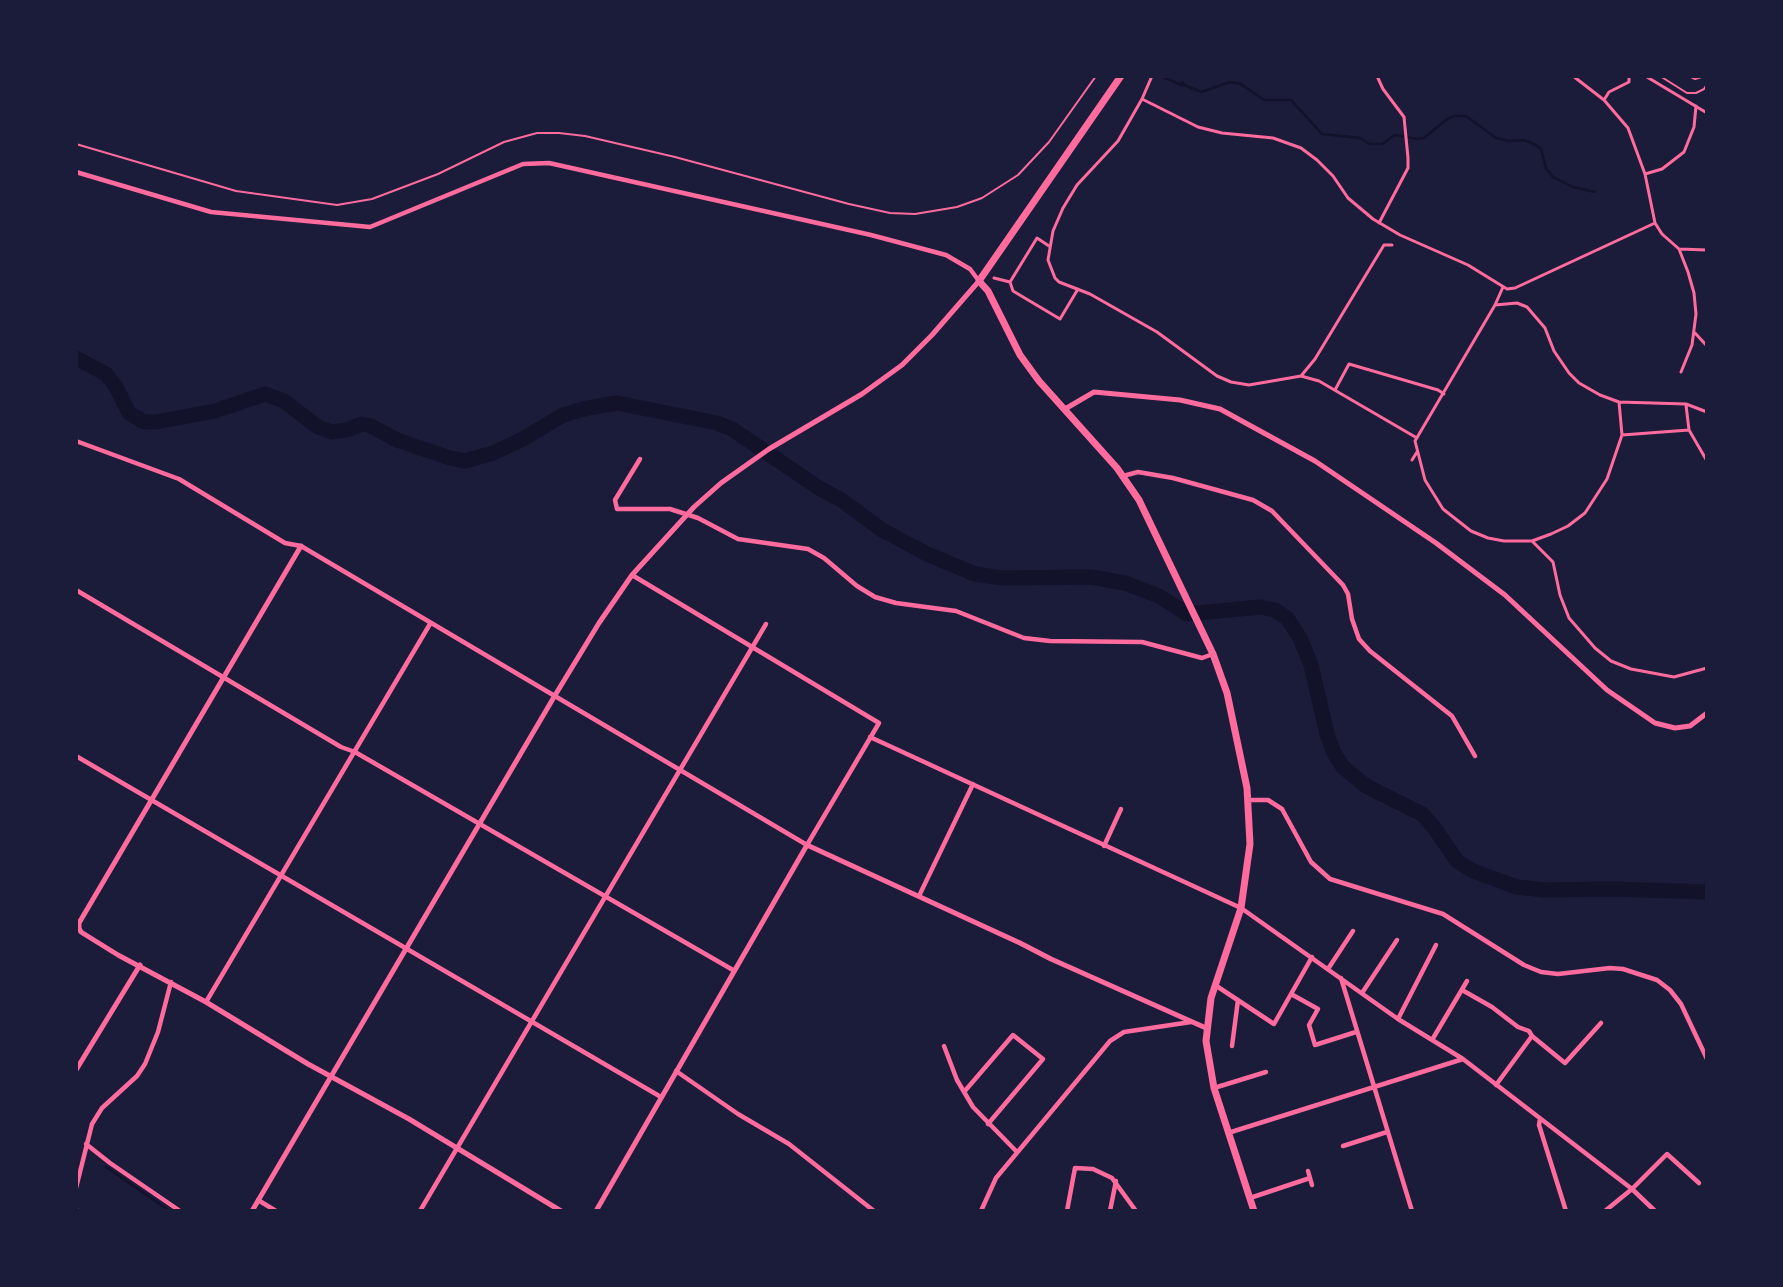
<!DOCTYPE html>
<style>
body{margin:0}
#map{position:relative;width:1783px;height:1287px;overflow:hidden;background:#1b1b3a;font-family:"Times New Roman",serif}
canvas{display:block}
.frame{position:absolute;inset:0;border:78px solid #1b1b3a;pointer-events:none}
</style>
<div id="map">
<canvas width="1783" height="1287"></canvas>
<div class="frame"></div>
</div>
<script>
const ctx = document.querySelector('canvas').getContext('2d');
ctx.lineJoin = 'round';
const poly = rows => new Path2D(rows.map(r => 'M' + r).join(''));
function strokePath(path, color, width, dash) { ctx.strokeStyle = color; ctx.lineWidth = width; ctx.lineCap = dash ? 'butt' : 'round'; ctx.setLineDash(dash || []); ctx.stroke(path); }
strokePath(poly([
 [1160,76,1182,85],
 [1182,82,1184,85,1201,92,1230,82,1241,84,1264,100,1291,100,1322,134,1360,138,1370,144,1382,144,1395,135,1417,139,1424,138,1446,120,1454,116,1466,116,1496,138,1508,141,1524,140,1536,145,1541,149,1546,168,1553,177,1573,187,1595,192],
 [106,1167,170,1211]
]), '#12122b', 2.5);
strokePath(poly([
 [76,358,106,374,116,387,129,413,144,422,156,422,215,411,265,394,284,401,318,427,332,432,347,430,362,424,371,426,397,440,450,458,465,461,493,453,523,439,563,415,588,408,617,403,717,423,732,429,819,488,840,499,882,530,927,554,975,574,1002,578,1091,577,1125,583,1159,596,1187,614,1260,607,1275,610,1287,618,1300,638,1311,665,1327,734,1334,753,1343,767,1366,786,1422,814,1433,826,1457,861,1473,871,1517,887,1545,890,1610,889,1707,892]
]), '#12122b', 15);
strokePath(poly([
 [1660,76,1687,93,1696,93,1704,89,1707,84],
 [1689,76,1695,79,1705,76],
 [76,144,236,191,337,205,372,199,438,174,504,142,537,133,559,133,585,136,675,157,849,204,890,213,915,214,957,207,982,198,1018,175,1049,142,1096,76]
]), '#ff6b9d', 2);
strokePath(poly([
 [1152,76,1142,99,1198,127,1222,133,1273,138,1301,148,1317,160,1333,176,1348,198,1373,219,1400,235,1468,265,1507,289,1515,288,1655,223],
 [1377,76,1383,89,1404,117,1408,158,1408,168,1379,223],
 [1573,76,1604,100,1628,128,1645,174,1655,223,1662,234,1679,249,1688,272,1694,293,1696,314,1692,345,1681,372],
 [1647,77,1707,113],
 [1142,99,1118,141,1077,185,1063,208,1053,231,1048,260,1055,278,1059,282,1090,294,1157,332,1217,376,1231,382,1249,385,1301,376,1319,381,1417,438],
 [1604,100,1609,92,1629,82,1629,76],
 [1645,174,1662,169,1684,152,1694,127,1696,106],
 [1049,246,1037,238,1010,282,1013,291,1060,319,1078,289],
 [1679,249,1707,250],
 [994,278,1010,282],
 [1495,305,1503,287],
 [1695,333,1707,346],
 [1301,376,1315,359,1384,245,1392,245],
 [1335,390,1349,364,1438,390,1444,394],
 [1619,402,1622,435,1607,479,1585,513,1568,526,1551,534,1532,541,1504,541,1488,538,1471,531,1443,509,1425,480,1415,441,1495,305,1517,303,1527,307,1545,328,1554,351,1569,373,1579,383,1600,395,1619,402,1686,404,1707,412],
 [1686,405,1689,430,1707,461],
 [1622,435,1689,430],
 [1412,460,1417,452],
 [1532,541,1553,562,1560,595,1569,618,1595,648,1611,661,1631,669,1674,677,1707,668]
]), '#ff6b9d', 3);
strokePath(poly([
 [76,172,211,212,370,227,523,164,549,163,871,235,946,255,970,269,979,281],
 [76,441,179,479,285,543,301,546,807,845,879,723,632,575],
 [640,459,615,500,617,509,670,509,698,518,738,539,808,549,824,558,857,586,875,597,896,603,956,611,1024,638,1050,641,1142,642,1202,658,1213,654],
 [1123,476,1138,472,1173,478,1253,500,1272,511,1343,585,1348,594,1352,619,1359,639,1370,651,1452,716,1475,756],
 [76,590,341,747,355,752,733,970],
 [870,737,1241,908,1398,1019,1463,1059,1632,1189,1655,1211],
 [76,756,661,1097],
 [1249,800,1268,800,1282,809,1311,862,1330,879,1443,914,1524,965,1541,972,1558,974,1610,968,1623,969,1657,980,1670,990,1681,1004,1707,1059],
 [1104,846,1121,809],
 [919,896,973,784],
 [1328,969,1353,931],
 [1341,978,1412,1211],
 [1215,985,1274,1024,1312,957],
 [1462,990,1492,1007,1518,1027,1529,1031,1532,1036],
 [1362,993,1397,940],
 [1291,994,1318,1009,1309,1025,1315,1045,1356,1032],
 [206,1002,430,624],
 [1398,1019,1436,945],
 [1432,1040,1467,981],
 [944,1046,957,1080,973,1107,1017,1152],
 [1232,1046,1238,1000],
 [676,1071,738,1114,789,1144,874,1211],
 [1496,1085,1532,1036,1565,1063,1601,1023],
 [1214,1088,1266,1072],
 [964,1092,1013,1035,1043,1059,988,1124],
 [1540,1119,1539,1125,1566,1211],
 [1228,1133,1463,1059],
 [86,1144,110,1163,180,1211],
 [1343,1146,1387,1132],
 [1308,1171,1312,1185],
 [76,1188,92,1124,102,1108,137,1076,145,1064,158,1032,171,982],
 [1250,1198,1310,1178],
 [258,1200,276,1211],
 [76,1210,78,1211],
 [420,1211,766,624],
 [981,1211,996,1178,1110,1041,1124,1032,1191,1022],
 [1067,1211,1075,1168,1093,1169,1112,1178,1136,1211],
 [1110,1211,1116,1181],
 [1605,1211,1632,1189,1667,1154,1699,1183]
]), '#ff6b9d', 4.5);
strokePath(poly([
 [1065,409,1094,392,1180,400,1220,409,1315,461,1436,543,1505,595,1607,690,1655,723,1675,728,1690,726,1707,713],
 [301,546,79,923,79,928,81,932,118,955,206,1002,308,1064,409,1119,561,1211],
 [76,1070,140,965],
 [252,1211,554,697,599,623,632,575,694,507,721,483,769,449,862,394,902,365,932,335,979,281],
 [596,1211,807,845,1020,943,1051,959,1206,1028]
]), '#ff6b9d', 5);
strokePath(poly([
 [1121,76,979,281,988,291,1020,355,1039,381,1117,468,1139,500,1213,654,1227,693,1247,788,1250,844,1241,908,1211,998,1206,1041,1214,1088,1254,1211]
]), '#ff6b9d', 7);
</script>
